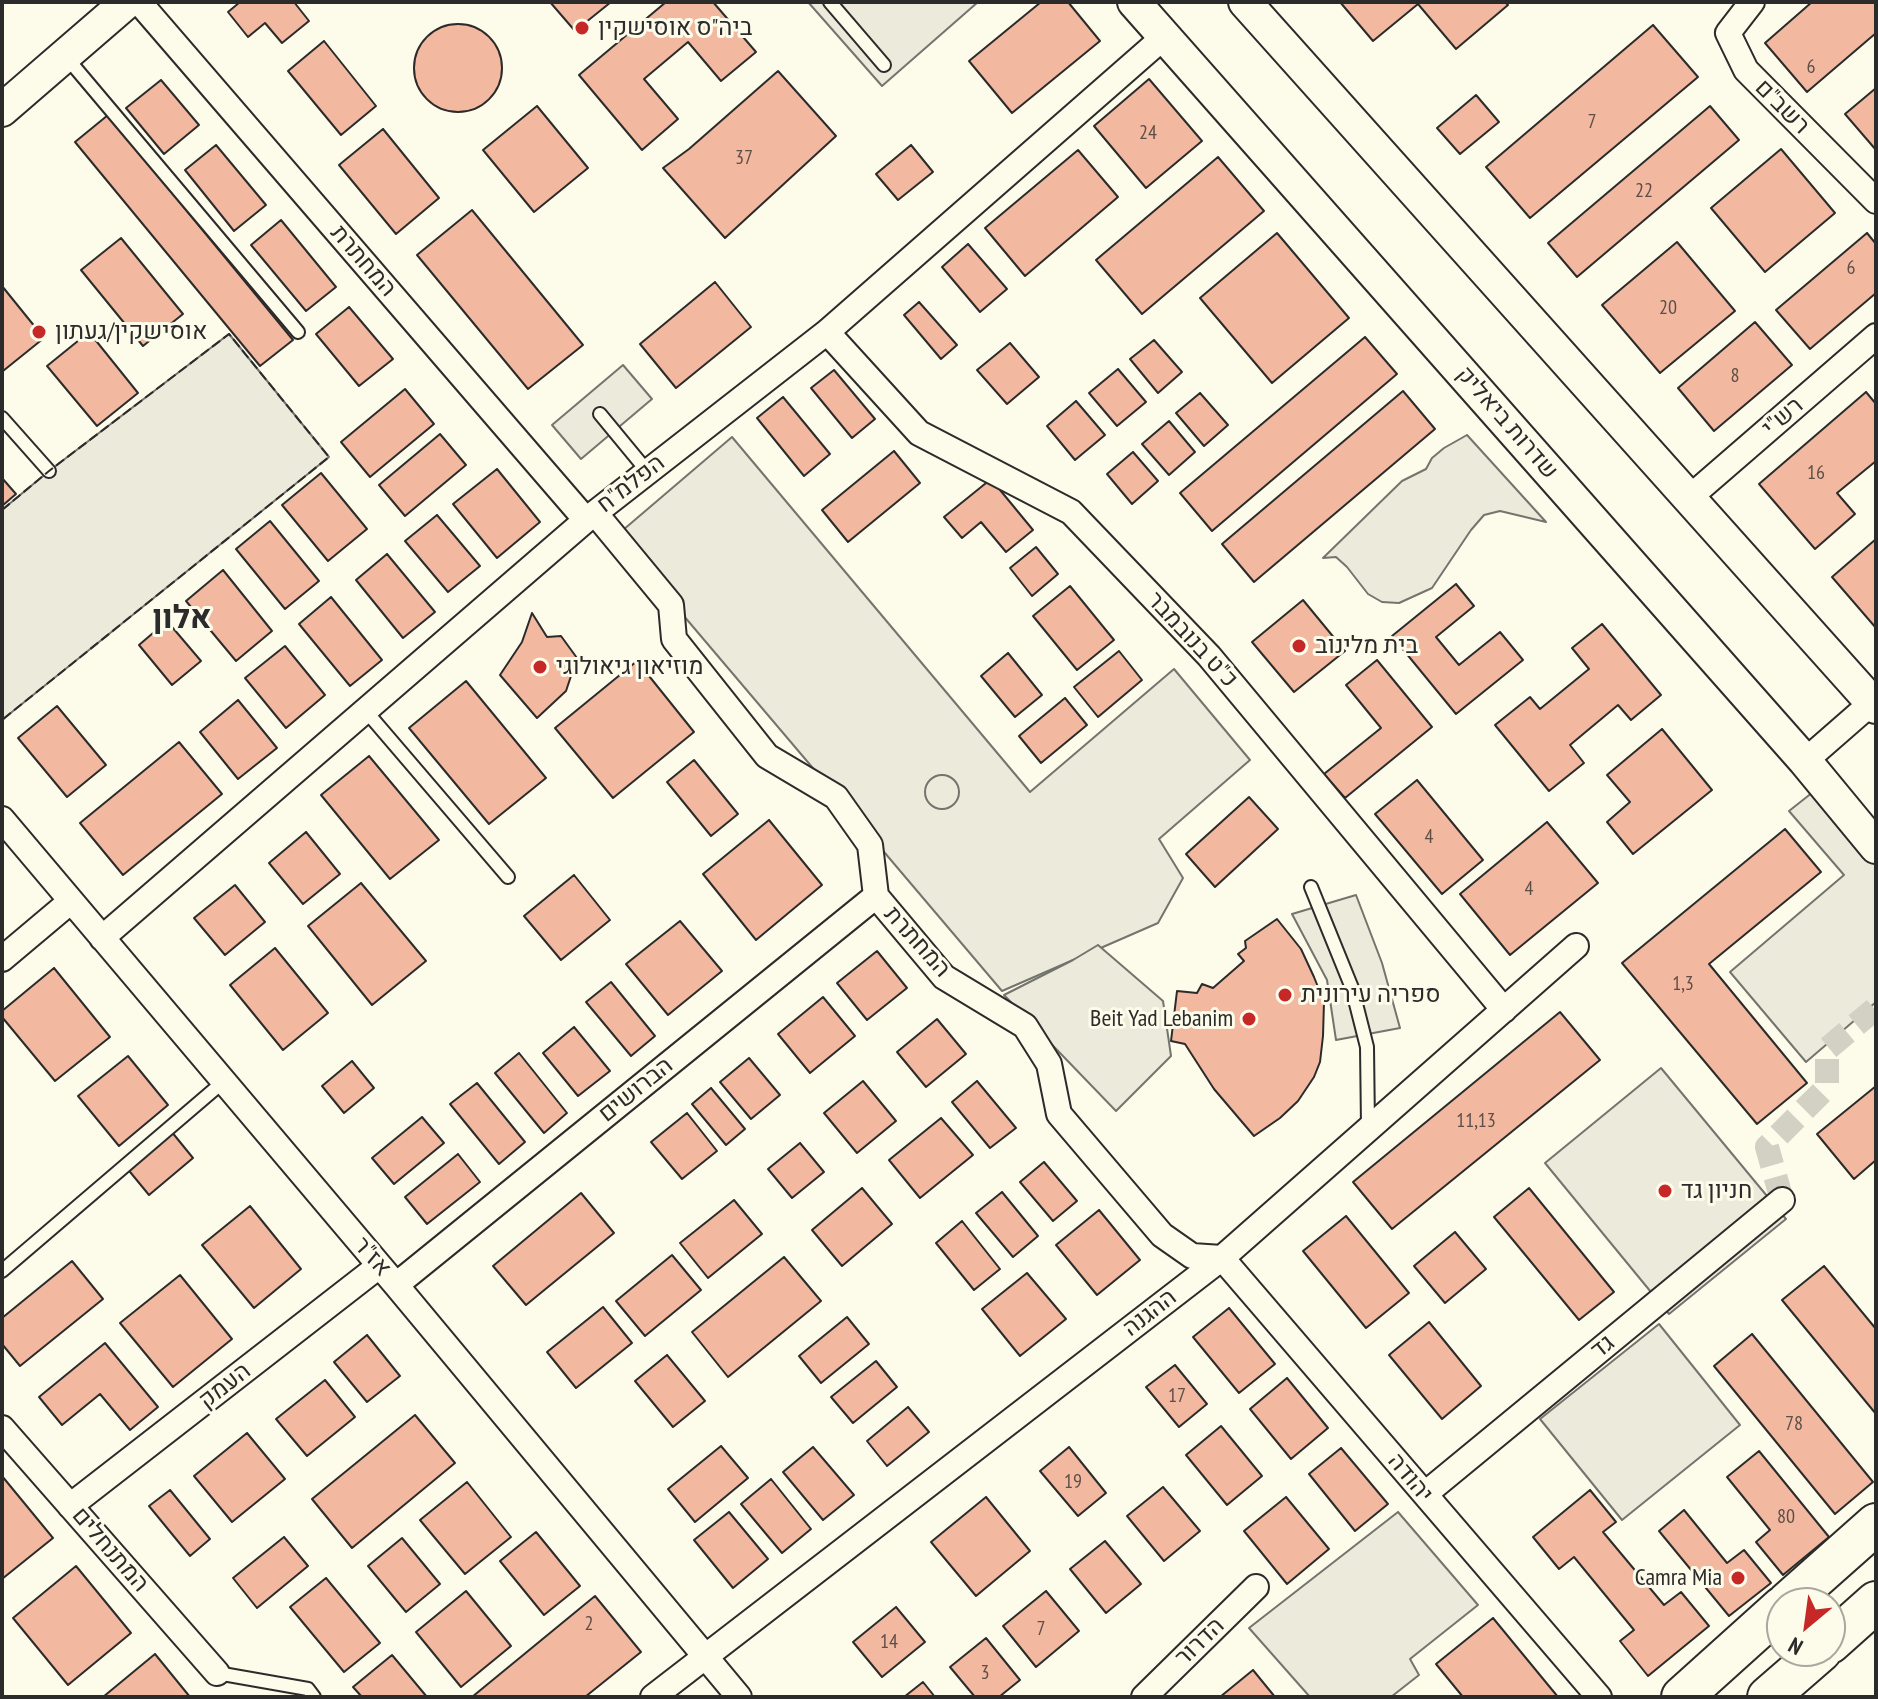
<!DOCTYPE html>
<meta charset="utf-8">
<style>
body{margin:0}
#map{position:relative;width:1878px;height:1699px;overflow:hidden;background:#fdfbea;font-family:"PT Sans Narrow",sans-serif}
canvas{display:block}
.frame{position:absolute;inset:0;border:4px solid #2b2b2b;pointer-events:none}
.north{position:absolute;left:1766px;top:1587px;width:80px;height:80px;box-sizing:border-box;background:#fdfbea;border:2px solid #a9a89e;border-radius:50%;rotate:209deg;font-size:22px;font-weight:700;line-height:32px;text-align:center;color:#2b2b2b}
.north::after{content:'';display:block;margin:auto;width:28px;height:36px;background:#c62828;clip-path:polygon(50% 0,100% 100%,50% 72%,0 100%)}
</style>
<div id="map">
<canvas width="1878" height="1699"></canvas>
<div class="frame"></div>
<div class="north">N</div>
</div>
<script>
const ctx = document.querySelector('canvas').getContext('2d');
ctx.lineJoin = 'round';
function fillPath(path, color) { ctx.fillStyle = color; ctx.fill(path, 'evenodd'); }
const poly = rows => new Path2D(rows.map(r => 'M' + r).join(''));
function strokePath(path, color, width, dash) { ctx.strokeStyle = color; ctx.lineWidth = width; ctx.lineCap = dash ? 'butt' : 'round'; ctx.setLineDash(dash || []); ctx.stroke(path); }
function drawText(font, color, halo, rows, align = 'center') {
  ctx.font = font + ' "PT Sans Narrow",Heebo,sans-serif'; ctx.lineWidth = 6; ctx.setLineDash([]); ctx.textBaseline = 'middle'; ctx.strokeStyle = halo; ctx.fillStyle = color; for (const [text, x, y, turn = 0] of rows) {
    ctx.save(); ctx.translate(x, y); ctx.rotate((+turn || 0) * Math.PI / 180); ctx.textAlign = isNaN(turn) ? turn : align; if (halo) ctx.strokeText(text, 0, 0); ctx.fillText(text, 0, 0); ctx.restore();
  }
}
const green = poly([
 [229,334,329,457,2,720,2,510,49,471,229,334],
 [1467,435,1546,522,1500,511,1484,515,1471,530,1432,588,1399,603,1382,602,1368,594,1347,567,1336,557,1323,558,1402,481,1426,469,1432,458,1444,448,1467,435],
 [732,437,1030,792,1174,669,1250,760,1159,839,1183,878,1158,923,1002,991,616,536,732,437],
 [1813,792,1876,865,1876,1002,1806,1062,1730,972,1844,875,1789,811,1813,792],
 [1398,1512,1478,1605,1410,1659,1419,1675,1391,1697,1310,1697,1249,1628,1398,1512]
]);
fillPath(green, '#ecebdb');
strokePath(green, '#74746e', 2);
const parking = poly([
 [808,2,978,2,882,86,808,2],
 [623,365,652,399,581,459,552,425,623,365],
 '925 792a17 17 0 1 1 34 0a17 17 0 1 1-34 0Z',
 [1356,895,1382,963,1400,1028,1336,1040,1327,980,1292,914,1356,895],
 [1098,945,1163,1001,1171,1056,1116,1111,1004,995,1073,960,1098,945],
 [1661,1068,1786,1219,1669,1314,1545,1163,1661,1068],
 [1659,1324,1740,1425,1622,1520,1540,1419,1659,1324]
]);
fillPath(parking, '#eceadb');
strokePath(parking, '#74746e', 2);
const building = poly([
 [240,2,294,2,309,21,282,43,265,23,248,37,228,12,240,2],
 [550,2,611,2,575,31,550,2],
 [666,2,713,2,756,52,721,81,688,42,644,79,678,119,642,150,579,75,666,2],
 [1041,2,1068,2,1100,41,1012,113,969,61,1041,2],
 [1340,2,1505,2,1508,5,1456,49,1418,4,1373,41,1340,2],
 [1812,2,1876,2,1876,33,1807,92,1765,43,1812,2],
 '414 68a44 44 0 1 1 88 0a44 44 0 1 1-88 0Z',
 [1653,25,1698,77,1530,218,1486,167,1653,25],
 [324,41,376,106,341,135,288,71,324,41],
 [778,71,836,136,725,238,663,168,689,149,778,71],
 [1149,79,1202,141,1146,188,1094,126,1149,79],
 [161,80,199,125,164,154,126,108,161,80],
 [1876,88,1876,150,1845,114,1876,88],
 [1476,95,1499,122,1460,154,1437,128,1476,95],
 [537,106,588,168,534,212,483,150,537,106],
 [1710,106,1739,140,1577,277,1548,243,1710,106],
 [108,115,293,340,260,366,75,142,108,115],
 [383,129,439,198,396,234,339,165,383,129],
 [216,145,266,205,234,231,185,170,216,145],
 [911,145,933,172,898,200,876,174,911,145],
 [1781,149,1835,213,1765,272,1711,208,1781,149],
 [1078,150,1118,197,1025,276,985,228,1078,150],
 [1218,157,1264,211,1142,314,1096,260,1218,157],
 [472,210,583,345,528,389,417,255,472,210],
 [281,220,336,287,306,311,251,245,281,220],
 [1277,233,1349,318,1272,383,1200,298,1277,233],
 [1867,233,1876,244,1876,293,1810,349,1776,310,1867,233],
 [121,238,183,314,143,346,81,270,121,238],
 [1677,242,1735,311,1660,373,1602,305,1677,242],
 [968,244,1007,289,980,312,942,267,968,244],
 [715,282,751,327,676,388,640,344,715,282],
 [2,286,44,338,3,371,2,371,2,286],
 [919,302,957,345,941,359,904,315,919,302],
 [349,307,393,359,359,386,316,334,349,307],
 [1755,322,1792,365,1714,431,1678,388,1755,322],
 [89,332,138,393,97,426,47,366,89,332],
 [1365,337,1397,374,1212,531,1180,493,1365,337],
 [1154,340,1182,372,1158,393,1130,359,1154,340],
 [1010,343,1039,377,1007,404,977,370,1010,343],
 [1118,369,1146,402,1117,426,1089,393,1118,369],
 [834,370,875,419,852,438,811,388,834,370],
 [405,389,434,424,370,477,341,442,405,389],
 [1403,391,1435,429,1254,582,1222,544,1403,391],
 [1866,392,1876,404,1876,461,1837,493,1855,514,1815,549,1759,484,1866,392],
 [1200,393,1228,425,1204,446,1176,413,1200,393],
 [783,397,830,454,804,476,757,418,783,397],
 [1076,401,1105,435,1075,460,1047,426,1076,401],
 [1169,421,1195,452,1169,475,1142,444,1169,421],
 [440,434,466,465,405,516,379,485,440,434],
 [894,451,920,483,848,542,822,510,894,451],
 [1133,452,1158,481,1132,504,1107,474,1133,452],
 [497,469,540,522,497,558,453,504,497,469],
 [321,473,367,529,328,561,282,505,321,473],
 [2,478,16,494,2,506,2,478],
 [991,479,1033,530,1006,552,981,522,962,538,944,517,991,479],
 [437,515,480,566,448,592,405,541,437,515],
 [270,521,319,581,285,609,236,549,270,521],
 [1876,539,1876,628,1832,577,1876,539],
 [1036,547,1058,574,1032,596,1010,568,1036,547],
 [387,554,435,612,403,638,356,580,387,554],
 [223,570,272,631,236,661,186,601,223,570],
 [1456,584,1474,606,1436,637,1459,665,1500,632,1523,660,1456,714,1392,636,1456,584],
 [1070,586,1114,640,1077,670,1033,616,1070,586],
 [331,597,382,660,350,686,299,624,331,597],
 [1303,600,1345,651,1294,692,1252,642,1303,600],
 [532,613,547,637,561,636,577,658,566,691,537,718,500,675,522,642,532,613],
 [167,621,201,661,172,685,139,645,167,621],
 [1602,624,1661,695,1631,720,1618,705,1570,745,1584,763,1549,791,1495,725,1530,697,1540,709,1589,669,1572,648,1602,624],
 [285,646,325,695,286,728,245,678,285,646],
 [1119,651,1142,680,1098,717,1074,687,1119,651],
 [1008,653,1042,695,1015,717,981,676,1008,653],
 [1377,660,1432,727,1345,798,1324,774,1381,728,1346,685,1377,660],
 [637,661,694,732,613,798,555,728,637,661],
 [466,681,546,778,489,824,409,728,466,681],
 [1065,698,1087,725,1041,763,1019,736,1065,698],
 [238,700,277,748,238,779,200,732,238,700],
 [57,706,106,765,67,797,18,738,57,706],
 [1662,729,1712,790,1633,854,1607,822,1630,802,1607,775,1662,729],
 [179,742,222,794,123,875,80,823,179,742],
 [369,756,439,840,390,879,321,795,369,756],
 [694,760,738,814,711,836,667,782,694,760],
 [1417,780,1483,860,1442,894,1375,814,1417,780],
 [1249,797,1278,829,1215,887,1186,854,1249,797],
 [769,820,822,885,756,940,703,874,769,820],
 [1547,822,1598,883,1510,955,1460,894,1547,822],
 [1785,829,1821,872,1709,964,1807,1083,1757,1124,1622,963,1785,829],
 [306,832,340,874,303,904,269,863,306,832],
 [574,875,610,920,561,960,524,916,574,875],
 [361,883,426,961,372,1005,308,926,361,883],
 [235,885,265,922,225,955,194,918,235,885],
 [1277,919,1301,949,1314,977,1324,1002,1323,1036,1320,1062,1314,1077,1298,1101,1280,1118,1254,1136,1214,1089,1185,1044,1171,1041,1177,991,1197,993,1202,984,1213,988,1244,961,1238,954,1246,948,1245,941,1277,919],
 [680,921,722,971,668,1015,626,964,680,921],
 [275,948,328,1013,283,1050,230,985,275,948],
 [877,951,907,988,867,1020,837,983,877,951],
 [54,968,110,1037,55,1081,2,1017,2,1011,54,968],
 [611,982,655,1036,631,1056,586,1002,611,982],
 [823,997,855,1036,810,1073,778,1034,823,997],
 [1560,1012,1600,1060,1392,1229,1353,1182,1560,1012],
 [937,1019,966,1054,926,1087,897,1052,937,1019],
 [574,1027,610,1071,578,1096,543,1053,574,1027],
 [519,1053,567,1113,544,1133,495,1073,519,1053],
 [128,1056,168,1105,119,1146,78,1096,128,1056],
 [749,1058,780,1095,751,1119,720,1082,749,1058],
 [352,1061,374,1088,344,1113,322,1086,352,1061],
 [863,1081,896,1121,857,1153,824,1113,863,1081],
 [977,1081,1016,1128,990,1148,952,1102,977,1081],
 [477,1083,525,1142,499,1164,450,1104,477,1083],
 [1876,1086,1876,1160,1854,1179,1817,1134,1876,1086],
 [711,1088,745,1129,726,1145,692,1104,711,1088],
 [687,1113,717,1151,682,1179,651,1142,687,1113],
 [422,1117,444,1143,394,1184,372,1158,422,1117],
 [941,1118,973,1155,920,1198,889,1160,941,1118],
 [171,1131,193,1158,149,1195,126,1167,171,1131],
 [800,1143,824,1172,792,1198,768,1169,800,1143],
 [458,1154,480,1182,427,1224,405,1197,458,1154],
 [1044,1162,1077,1201,1053,1221,1020,1182,1044,1162],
 [862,1188,892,1224,842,1266,812,1230,862,1188],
 [1529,1188,1614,1292,1579,1320,1494,1217,1529,1188],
 [1002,1192,1038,1236,1013,1257,976,1213,1002,1192],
 [581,1193,614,1233,526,1305,493,1266,581,1193],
 [734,1200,762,1234,708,1278,680,1243,734,1200],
 [250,1206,301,1269,254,1308,202,1245,250,1206],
 [1099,1210,1140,1260,1097,1295,1056,1245,1099,1210],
 [1346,1216,1409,1293,1366,1328,1303,1251,1346,1216],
 [962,1221,1000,1269,974,1290,936,1243,962,1221],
 [1455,1232,1486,1269,1445,1303,1414,1266,1455,1232],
 [672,1255,701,1290,645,1336,616,1301,672,1255],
 [784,1257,821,1301,728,1377,692,1332,784,1257],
 [72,1261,103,1299,20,1366,2,1344,2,1318,72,1261],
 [1824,1266,1876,1329,1876,1414,1782,1300,1824,1266],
 [1027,1273,1066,1319,1020,1356,982,1309,1027,1273],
 [180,1275,232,1339,173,1387,120,1323,180,1275],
 [603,1307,632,1343,576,1388,547,1352,603,1307],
 [1229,1308,1275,1364,1239,1393,1193,1337,1229,1308],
 [847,1317,869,1344,821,1383,799,1356,847,1317],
 [1429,1322,1481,1386,1442,1419,1389,1355,1429,1322],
 [1752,1334,1873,1482,1835,1514,1714,1366,1752,1334],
 [367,1335,400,1376,367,1402,334,1362,367,1335],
 [105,1343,158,1407,130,1430,100,1394,62,1425,39,1397,105,1343],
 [667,1355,705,1401,673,1427,635,1381,667,1355],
 [876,1361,897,1387,853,1423,831,1397,876,1361],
 [1175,1365,1207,1404,1179,1427,1146,1387,1175,1365],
 [1287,1378,1328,1428,1291,1459,1250,1409,1287,1378],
 [325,1380,355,1417,307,1456,276,1419,325,1380],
 [908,1407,929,1432,887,1466,867,1441,908,1407],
 [415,1415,455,1463,352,1548,312,1499,415,1415],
 [1221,1426,1262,1476,1227,1505,1186,1455,1221,1426],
 [247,1433,285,1479,232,1522,194,1476,247,1433],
 [721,1446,748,1478,695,1522,668,1489,721,1446],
 [813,1447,854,1495,823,1520,783,1472,813,1447],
 [1069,1447,1106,1493,1078,1516,1040,1471,1069,1447],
 [1341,1448,1388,1504,1355,1531,1309,1474,1341,1448],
 [1759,1451,1829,1537,1783,1575,1756,1542,1770,1530,1727,1477,1759,1451],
 [2,1476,53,1538,2,1579,2,1476],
 [771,1479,811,1529,782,1553,741,1504,771,1479],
 [467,1482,511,1537,465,1574,420,1520,467,1482],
 [1163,1487,1200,1531,1164,1561,1127,1516,1163,1487],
 [170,1490,210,1539,190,1556,149,1506,170,1490],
 [1590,1490,1616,1522,1603,1532,1664,1605,1681,1592,1709,1626,1648,1676,1620,1641,1634,1630,1574,1557,1559,1569,1533,1537,1590,1490],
 [986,1497,1030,1551,976,1596,931,1542,986,1497],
 [1286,1497,1329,1549,1287,1584,1244,1531,1286,1497],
 [1684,1510,1727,1563,1744,1550,1771,1583,1729,1616,1659,1531,1684,1510],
 [729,1512,768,1559,733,1588,694,1540,729,1512],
 [536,1532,580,1586,544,1615,500,1561,536,1532],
 [284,1537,308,1566,257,1608,233,1578,284,1537],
 [402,1538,440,1584,406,1612,368,1566,402,1538],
 [1105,1541,1141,1584,1106,1613,1070,1569,1105,1541],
 [76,1566,131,1633,68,1685,13,1618,76,1566],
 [326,1578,380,1643,344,1672,290,1607,326,1578],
 [466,1591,511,1646,461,1687,416,1632,466,1591],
 [1046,1591,1079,1631,1036,1667,1003,1626,1046,1591],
 [595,1596,641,1652,585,1697,472,1697,595,1596],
 [896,1607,925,1642,882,1677,853,1642,896,1607],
 [1493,1618,1558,1697,1463,1697,1436,1664,1493,1618],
 [986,1638,1020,1680,999,1697,975,1697,950,1667,986,1638],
 [155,1654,190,1697,103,1697,155,1654],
 [392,1655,427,1697,362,1697,353,1687,392,1655],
 [1253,1670,1275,1697,1220,1697,1253,1670],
 [923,1682,935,1697,904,1697,923,1682]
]);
fillPath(building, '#f2b8a0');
strokePath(building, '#2b2b2b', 2);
strokePath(poly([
 [1782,1200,1767,1147,1827,1087,1827,1049,1876,1008]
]), '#d3d1c4', 24, [24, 12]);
const service = poly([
 [830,2,884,65],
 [67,58,298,332],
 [600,414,647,471],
 [2,418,49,471],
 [365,710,508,877],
 [1311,887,1352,988,1367,1047,1368,1126],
 [2,1271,223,1082],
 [217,1673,308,1689,314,1697]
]);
const minor = poly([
 [139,2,586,520],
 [1752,2,1728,33,1746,70,1876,201],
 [827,332,919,433,1071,512,1209,656,1504,1010],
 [1689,498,1876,336],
 [595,513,671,605,674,639,767,756,836,797,870,845,876,896,944,977,1025,1026,1049,1064,1059,1114,1162,1235,1192,1256,1222,1258],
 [1805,761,1876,699],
 [2,819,396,1285,739,1697],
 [102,938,586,520,827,332,1165,36],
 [2,959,71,901],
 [1222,1258,1599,1697],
 [396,1285,876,896],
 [2,1428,217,1673],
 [1425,1494,1782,1200],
 [70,1506,379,1266],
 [653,1697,1222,1258,1576,946],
 [1144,1697,1256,1587]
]);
const tertiary = poly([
 [1134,2,1805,761,1876,847],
 [1245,2,1876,707],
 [2,110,127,2]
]);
const primary = poly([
 [1787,1603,1876,1524],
 [1830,1643,1876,1602],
 [1682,1697,1782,1607],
 [1768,1697,1821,1651]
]);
strokePath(service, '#2b2b2b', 16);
strokePath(minor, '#2b2b2b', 28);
strokePath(tertiary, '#2b2b2b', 36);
strokePath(primary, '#2b2b2b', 44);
strokePath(service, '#fdfbea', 12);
strokePath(minor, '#fdfbea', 24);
strokePath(tertiary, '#fdfbea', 32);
strokePath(primary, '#fdfbea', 40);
strokePath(poly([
 [2,510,49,471,229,334,329,457,2,720]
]), '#2b2b2b', 2, [10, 4]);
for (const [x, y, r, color] of [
 [582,28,8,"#c62828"],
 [39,332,8,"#c62828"],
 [1299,646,8,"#c62828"],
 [540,667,8,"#c62828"],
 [1285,995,8,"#c62828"],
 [1249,1019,8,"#c62828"],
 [1665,1191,8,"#c62828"],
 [1738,1578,8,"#c62828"]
]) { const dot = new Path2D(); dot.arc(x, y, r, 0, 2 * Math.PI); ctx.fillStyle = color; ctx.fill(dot); strokePath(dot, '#fdfbea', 3); }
drawText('20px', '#5d4e48', null, [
 ["6",1811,67],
 ["7",1592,122],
 ["24",1148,133],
 ["37",744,158],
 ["22",1644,191],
 ["6",1851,268],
 ["20",1668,308],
 ["8",1735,376],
 ["16",1816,473],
 ["4",1429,837],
 ["4",1529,889],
 ["1,3",1683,984],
 ["11,13",1476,1121],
 ["17",1177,1396],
 ["78",1794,1424],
 ["19",1073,1482],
 ["80",1786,1517],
 ["2",589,1624],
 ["7",1041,1629],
 ["14",889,1642],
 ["3",985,1673]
]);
drawText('24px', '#2b2b2b', '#fdfbea', [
 ["ביה\"ס אוסישקין",598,28],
 ["אוסישקין/געתון",55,332],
 ["בית מלינוב",1315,646],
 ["מוזיאון גיאולוגי",556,667],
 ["ספריה עירונית",1301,995],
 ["Beit Yad Lebanim",1233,1019,"right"],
 ["חניון גד",1681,1191],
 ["Camra Mia",1722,1578,"right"]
], 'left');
drawText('24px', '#2b2b2b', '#fdfbea', [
 ["רשב\"ם",1782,107,45],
 ["המחתרת",363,261,49],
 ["רש\"י",1783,417,-41],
 ["שדרות ביאליק",1507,423,49],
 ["הפלמ\"ח",631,484,-38],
 ["כ\"ט בנובמבר",1192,640,47],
 ["המחתרת",917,942,48],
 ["הברושים",636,1090,-39],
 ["אז\"ר",372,1257,49],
 ["ההגנה",1150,1313,-38],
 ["גד",1603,1347,-39],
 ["העמק",225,1386,-38],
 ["יהודה",1410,1478,50],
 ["המתנחלים",110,1550,49],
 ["הדרור",1200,1642,-44]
]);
drawText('bold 32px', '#2b2b2b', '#fdfbea', [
 ["אלון",182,619]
]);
</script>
